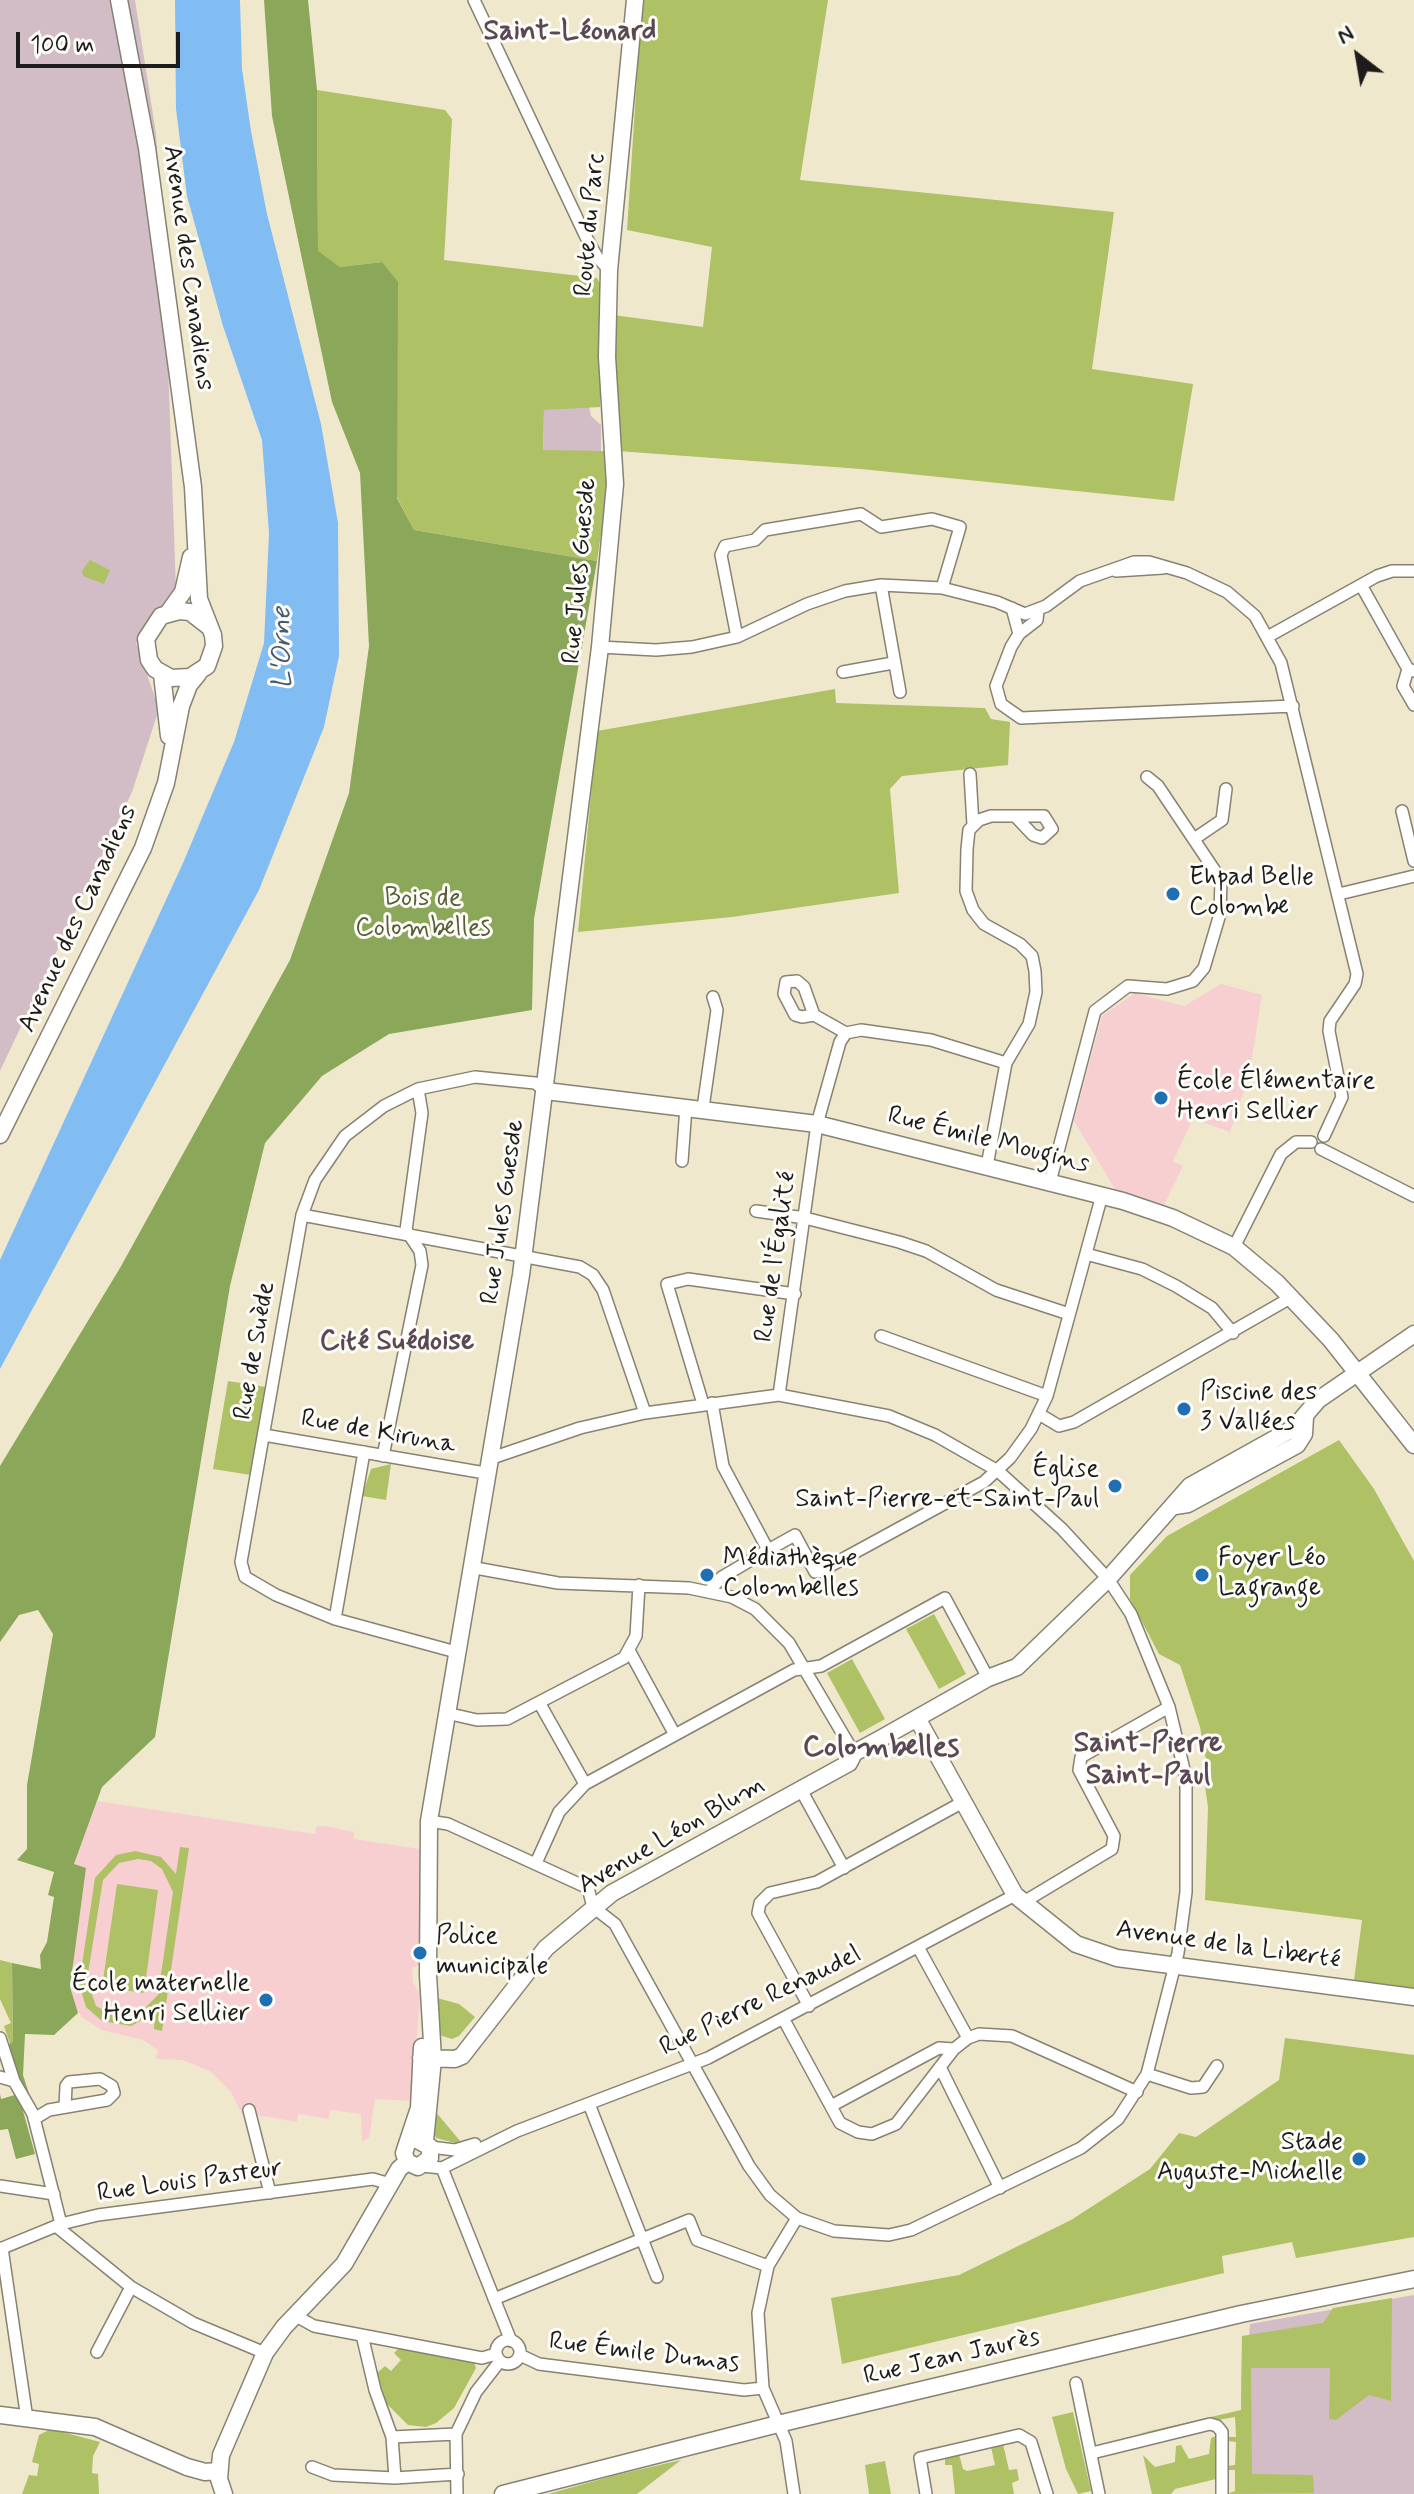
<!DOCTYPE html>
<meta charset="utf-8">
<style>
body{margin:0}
#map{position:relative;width:1414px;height:2494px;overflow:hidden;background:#f0e8cd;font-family:Mynerve,sans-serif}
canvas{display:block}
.north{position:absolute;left:1318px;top:16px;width:80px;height:80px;-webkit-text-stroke:6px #fdfcf7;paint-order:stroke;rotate:329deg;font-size:22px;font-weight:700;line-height:32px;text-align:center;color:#1c1c1c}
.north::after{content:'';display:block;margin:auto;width:28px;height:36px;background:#1c1c1c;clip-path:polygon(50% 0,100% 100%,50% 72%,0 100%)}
.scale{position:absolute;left:16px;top:32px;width:164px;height:36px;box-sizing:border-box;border:4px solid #1c1c1c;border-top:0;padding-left:10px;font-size:24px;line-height:28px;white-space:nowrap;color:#1c1c1c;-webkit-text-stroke:6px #fdfcf7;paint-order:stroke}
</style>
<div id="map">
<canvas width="1414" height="2494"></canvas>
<div class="north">N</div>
<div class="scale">100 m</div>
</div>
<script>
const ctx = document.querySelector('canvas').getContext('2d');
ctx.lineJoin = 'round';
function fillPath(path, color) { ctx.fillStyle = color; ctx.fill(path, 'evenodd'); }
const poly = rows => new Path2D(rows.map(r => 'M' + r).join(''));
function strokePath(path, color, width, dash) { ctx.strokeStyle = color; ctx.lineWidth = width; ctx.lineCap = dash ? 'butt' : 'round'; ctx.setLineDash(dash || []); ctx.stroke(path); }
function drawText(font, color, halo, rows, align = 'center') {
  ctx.font = font + ' Mynerve,sans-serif'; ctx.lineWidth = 6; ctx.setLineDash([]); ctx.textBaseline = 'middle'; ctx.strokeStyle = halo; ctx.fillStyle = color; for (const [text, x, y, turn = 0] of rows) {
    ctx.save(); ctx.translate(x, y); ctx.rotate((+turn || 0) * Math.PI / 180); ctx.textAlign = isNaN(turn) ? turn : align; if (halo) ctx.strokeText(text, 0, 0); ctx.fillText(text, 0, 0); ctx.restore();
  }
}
fillPath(poly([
 [1221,984,1262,995,1249,1077,1230,1132,1193,1119,1173,1161,1183,1166,1164,1205,1115,1189,1074,1121,1102,1016,1135,993,1184,1006],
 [97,1801,315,1834,316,1827,325,1826,354,1832,354,1839,420,1849,422,1964,412,1968,413,1982,420,1995,412,2101,375,2099,369,2138,362,2141,361,2114,330,2110,329,2119,298,2114,297,2122,256,2115,244,2118,231,2092,210,2071,182,2060,156,2059,158,2050,143,2040,102,2030,83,2018,74,2006,70,1987,86,1868,74,1865]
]), '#f7cfd1');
fillPath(poly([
 [0,0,135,0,156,134,164,250,176,590,136,643,159,709,132,792,0,1071],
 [589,406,591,416,601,425,601,452,543,451,544,410],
 [1414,2295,1414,2494,1240,2494,1242,2336,1249,2336,1250,2324]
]), '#d2bdc6');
fillPath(poly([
 [642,0,828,0,800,180,1114,212,1092,369,1193,384,1174,501,861,469,618,451,613,315,703,327,712,247,627,230],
 [317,90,445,110,452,119,444,260,597,278,600,284,600,407,544,410,543,450,605,451,607,494,597,561,414,530,397,497,397,412,382,262,340,267,318,252],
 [90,560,110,570,104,584,83,576,82,571],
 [835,689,836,703,985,708,991,719,1010,722,1008,765,902,776,890,789,899,893,732,917,578,932,597,731],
 [228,1381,266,1387,251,1475,213,1469],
 [1339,1440,1374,1489,1414,1561,1414,1988,1354,1980,1362,1920,1205,1900,1208,1807,1202,1765,1206,1760,1200,1727,1180,1665,1159,1654,1130,1599,1130,1575,1167,1536],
 [391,1464,386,1500,362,1496,371,1469],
 [934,1614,966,1674,939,1689,906,1629],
 [852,1659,885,1719,860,1733,827,1673],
 [180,1847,189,1848,162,2031,154,2029,155,2013,131,2026,102,2021,86,2007,79,1984,95,1878,116,1855,135,1851,161,1857,176,1874],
 [138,1859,151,1861,162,1869,173,1892,158,1995,139,2014,119,2018,96,2006,87,1980,103,1880,119,1863],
 [117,1884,158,1890,144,1993,102,1987],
 [0,1960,12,1963,13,2043,10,2044,4,2026,11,2023,0,1999],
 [437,1998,459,2004,475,2017,459,2036,452,2039,442,2036,437,2027],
 [1285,2038,1414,2055,1414,2237,1296,2258,1292,2242,1222,2256,1224,2273,842,2364,831,2298,959,2275,1071,2220,1150,2169,1179,2133,1196,2137,1279,2080],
 [435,2111,461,2142,459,2144,436,2138,432,2128],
 [1392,2298,1391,2401,1369,2395,1336,2420,1329,2419,1330,2368,1251,2368,1252,2474,1313,2475,1314,2493,1227,2494,1235,2491,1235,2470,1227,2470,1227,2466,1235,2465,1236,2442,1228,2441,1227,2437,1236,2437,1235,2417,1137,2434,1241,2410,1242,2336,1323,2323,1333,2308],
 [399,2348,474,2362,476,2368,454,2408,436,2423,426,2427,408,2425,387,2404,377,2373,385,2366,391,2371,401,2360,394,2353],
 [1073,2412,1091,2491,1078,2494,1066,2469,1052,2417],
 [51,2429,100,2442,93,2456,92,2473,98,2474,99,2494,22,2494,29,2475,37,2476,39,2464,32,2462,39,2435],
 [1216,2436,1216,2479,1175,2489,1171,2494,1152,2494,1143,2455,1155,2467,1175,2462,1176,2446,1181,2445,1189,2459,1209,2454,1211,2438],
 [1003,2444,1009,2470,1017,2469,1018,2475,1019,2480,1012,2483,1014,2494,955,2494,952,2465,945,2465,945,2457,959,2454,963,2469,967,2471,995,2465,991,2447],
 [681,2460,637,2494,548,2494,616,2475],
 [885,2461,891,2494,869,2494,865,2465]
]), '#aec165');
fillPath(poly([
 [264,0,308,0,317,90,318,251,340,267,382,262,398,282,397,498,414,530,597,561,534,919,532,1010,389,1034,322,1076,265,1143,230,1286,155,1737,102,1787,74,1864,86,1868,70,1987,78,2013,54,2035,25,2034,23,2075,32,2103,16,2074,8,2045,13,2042,12,1963,41,1969,40,1955,47,1942,54,1897,48,1895,54,1872,17,1860,27,1849,27,1785,53,1634,38,1610,19,1615,0,1642,0,1466,120,1268,290,960,349,793,369,646,360,473,332,402,272,116],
 [0,2094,1,2099,15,2095,20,2100,35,2154,16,2159,8,2129,0,2130]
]), '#8aa75a');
fillPath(poly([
 [175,0,240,0,242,69,251,131,267,214,321,424,338,523,339,656,324,727,259,890,0,1369,0,1260,183,863,234,742,264,643,269,533,262,440,223,326,187,196,176,109]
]), '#81bcf3');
const street = poly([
 [474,0,585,235,597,257,609,270],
 [1116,571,1163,568],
 [881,585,900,692],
 [1361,585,1408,669,1414,671],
 [1012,608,1019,634],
 [1038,611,1037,620,1019,634,1011,647,996,686,1001,704,1021,718,1293,706],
 [1269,636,1377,576,1392,571,1414,571],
 [737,637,721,555,725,546,755,540,765,530,861,514,881,527,932,519,960,527,942,588],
 [600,647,656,650,692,647,737,637,807,604,845,591,881,585,942,588,997,602,1025,614,1046,606,1080,581,1134,562,1149,562,1187,573,1227,592,1255,616,1281,663,1357,974,1355,984,1330,1021,1329,1031,1342,1097,1324,1136],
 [1408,669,1403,686,1414,705],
 [843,672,893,663],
 [970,774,973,825],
 [1402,811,1414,861],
 [1194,839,1222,820,1226,789],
 [1339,894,1414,876],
 [814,1015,804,987,797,981,786,982,784,994,795,1015,802,1017,814,1015,846,1033,861,1030,931,1040,1006,1063],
 [703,1108,717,1010,713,997],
 [1321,1149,1414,1196],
 [682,1161,686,1107],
 [987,1166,1006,1063,1029,1024,1036,992,1035,971,1032,956,1020,944,984,924,973,910,966,891,967,849,969,830,979,820,991,816,1044,816,1052,829,1042,838,1033,835,1016,817],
 [1050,1182,1095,1011,1128,986,1167,989,1193,981,1204,968,1220,914,1221,880,1158,786,1147,777],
 [756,1211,805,1218,899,1242,926,1251,996,1290,1069,1314],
 [302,1215,580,1267,593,1275,603,1290,645,1413],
 [1234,1247,1281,1154,1296,1142,1311,1142],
 [1086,1254,1142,1269,1176,1286,1212,1308,1233,1333],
 [881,1336,1047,1396],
 [779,1395,817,1124,840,1042,846,1033],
 [703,1404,667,1284,688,1279,795,1294],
 [1039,1414,1059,1426,1074,1422,1292,1297],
 [264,1435,485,1473],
 [383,1456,422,1265,420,1251,406,1230,422,1113,418,1089],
 [768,1550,795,1535,815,1572,819,1572,984,1482,1010,1458,1031,1429,1047,1396,1102,1195],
 [470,1567,558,1583,689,1588,732,1597,755,1609,789,1643,854,1753],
 [710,1590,722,1577,768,1550,723,1466,712,1403],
 [335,1619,364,1452],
 [456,1652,335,1619,276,1595,245,1577,241,1562,302,1215,315,1180,345,1136,384,1106,418,1089,475,1077,535,1083,546,1091],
 [630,1652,675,1735],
 [540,1704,585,1784],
 [446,1713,477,1720,507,1719,624,1658,636,1636,639,1585],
 [801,1790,844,1868],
 [429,1821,448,1824,588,1888,593,1907,615,1924,749,2166,770,2195,797,2218,834,2231,889,2235,911,2230,1081,2148,1118,2119,1147,2074,1178,1953,1186,1892,1186,1778,1169,1707,1131,1614,1108,1579,1062,1529,998,1471,935,1435,889,1416,779,1395,645,1413,580,1428,489,1459],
 [536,1863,559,1812,585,1784,794,1670,821,1666,945,1598,988,1678],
 [1022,1903,1112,1849,1114,1836,1079,1770,1081,1757,1169,1707],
 [918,1947,968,2038],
 [809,2006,758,1913,760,1903,770,1893,817,1882,963,1802],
 [784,2020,840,2123,858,2132,872,2134,896,2124,954,2049,968,2038,979,2034,1012,2036,1137,2092],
 [0,2038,14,2081],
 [940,2067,1000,2188],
 [1147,2074,1191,2088,1203,2087,1217,2066],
 [0,2077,14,2081,33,2114,61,2224],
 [589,2104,657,2277],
 [831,2106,939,2048,954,2049],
 [249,2110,270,2193],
 [34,2119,49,2110,107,2100,114,2093,112,2086,100,2079,69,2082,66,2086,65,2107],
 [430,2147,455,2150,475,2144],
 [422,2166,442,2168,517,2131,708,2058,1015,1895],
 [442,2168,511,2341],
 [0,2186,54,2194],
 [56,2226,131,2287,193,2323,265,2353],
 [2,2248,27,2419],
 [0,2249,61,2224,98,2215,373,2179,390,2184],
 [494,2299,689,2220,697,2240,768,2266],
 [296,2316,314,2326,482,2358,496,2354],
 [362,2335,375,2390,392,2437,456,2434],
 '496 2352a12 12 0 1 1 24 0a12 12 0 1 1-24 0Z',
 [97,2352,131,2287],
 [520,2355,539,2364,744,2390,763,2388],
 [1076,2383,1099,2494],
 [392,2437,395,2478,458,2474],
 [1092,2453,1210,2424,1217,2426,1222,2432,1222,2494],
 [312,2467,333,2475,395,2478],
 [457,2494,456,2434,476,2392,500,2361],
 [794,2494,786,2441,763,2388,758,2313,768,2266,797,2218],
 [926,2494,920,2458,1019,2435,1031,2442,1047,2494]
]);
const secondary = poly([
 [119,0,147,148,193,487,199,599,213,635,214,646,207,666,190,677,171,678,155,669,149,660,146,639,161,616,179,611,190,612,208,626],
 [168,613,183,592,191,557],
 [162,674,169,736],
 [546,1091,817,1124,1123,1201,1173,1218,1234,1247,1277,1283,1331,1340,1414,1445],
 [0,1135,143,848,166,783,181,706,189,685,198,674],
 [1175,1506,1188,1504,1297,1445,1304,1434,1305,1417],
 [917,1718,1015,1895,1076,1944,1117,1958,1414,1997],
 [421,2058,455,2059,462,2056,546,1948,612,1893,849,1763,854,1753,880,1739,988,1678,1017,1667,1108,1579,1190,1486,1294,1428,1318,1400,1414,1334],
 [425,2141,433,2059,428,1975,429,1821,521,1275,600,647,615,484,607,357,609,270,635,0],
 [407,2162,404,2153,419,2108,422,2047],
 [407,2162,418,2167,430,2158,430,2147,417,2140],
 [0,2415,95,2427,187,2467,205,2472,218,2471],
 [224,2494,219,2479,221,2455,265,2353,284,2327,344,2264,399,2169,407,2162],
 [503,2494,778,2424,1241,2314,1414,2279]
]);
strokePath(street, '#868274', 14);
strokePath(secondary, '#868274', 19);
strokePath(street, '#fff', 11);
strokePath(secondary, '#fff', 16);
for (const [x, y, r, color] of [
 [1173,894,8,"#1f6fb2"],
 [1161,1098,8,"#1f6fb2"],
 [1184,1409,8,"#1f6fb2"],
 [1115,1486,8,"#1f6fb2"],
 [707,1575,8,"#1f6fb2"],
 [1202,1575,8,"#1f6fb2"],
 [420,1953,8,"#1f6fb2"],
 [266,2000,8,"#1f6fb2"],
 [1359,2159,8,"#1f6fb2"]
]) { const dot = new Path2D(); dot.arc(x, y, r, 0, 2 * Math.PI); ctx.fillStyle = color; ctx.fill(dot); strokePath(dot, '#fdfcf7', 3); }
drawText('26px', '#1c1c1c', '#fdfcf7', [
 ["Route du Parc",591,225,-85],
 ["Avenue des Canadiens",187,268,82],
 ["Rue Jules Guesde",581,571,-85],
 ["Avenue des Canadiens",79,919,-65],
 ["Rue Émile Mougins",988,1141,14],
 ["Rue Jules Guesde",504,1212,-82],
 ["Rue de l'Égalité",777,1257,-82],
 ["Rue de Suède",256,1351,-80],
 ["Rue de Kiruna",378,1433,10],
 ["Avenue Léon Blum",672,1836,-30],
 ["Avenue de la Liberté",1228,1946,8],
 ["Rue Pierre Renaudel",761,2002,-26],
 ["Rue Louis Pasteur",190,2182,-8],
 ["Rue Émile Dumas",644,2354,7],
 ["Rue Jean Jaurès",952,2358,-13]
]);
drawText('26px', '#1c1c1c', '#fdfcf7', [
 ["Ehpad Belle",1189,879],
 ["Colombe",1189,909],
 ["École Élémentaire",1177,1083],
 ["Henri Sellier",1177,1113],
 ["Piscine des",1200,1394],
 ["3 Vallées",1200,1424],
 ["Église",1099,1471,"right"],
 ["Saint-Pierre-et-Saint-Paul",1099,1501,"right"],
 ["Médiathèque",723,1560],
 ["Colombelles",723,1590],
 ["Foyer Léo",1218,1560],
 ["Lagrange",1218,1590],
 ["Police",436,1938],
 ["municipale",436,1968],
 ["École maternelle",250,1985,"right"],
 ["Henri Selliier",250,2015,"right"],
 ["Stade",1343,2144,"right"],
 ["Auguste-Michelle",1343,2174,"right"]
], 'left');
drawText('26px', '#565e39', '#fdfcf7', [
 ["Bois de",423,900],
 ["Colombelles",423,930]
]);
drawText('bold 28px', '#5a4854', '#fdfcf7', [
 ["Saint-Léonard",570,33],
 ["Cité Suédoise",397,1343],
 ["Saint-Pierre",1148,1745],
 ["Saint-Paul",1148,1777]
]);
drawText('italic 28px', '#445c72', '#fdfcf7', [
 ["L'Orne",284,648,-91]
]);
drawText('bold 30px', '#5a4854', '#fdfcf7', [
 ["Colombelles",881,1749]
]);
</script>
